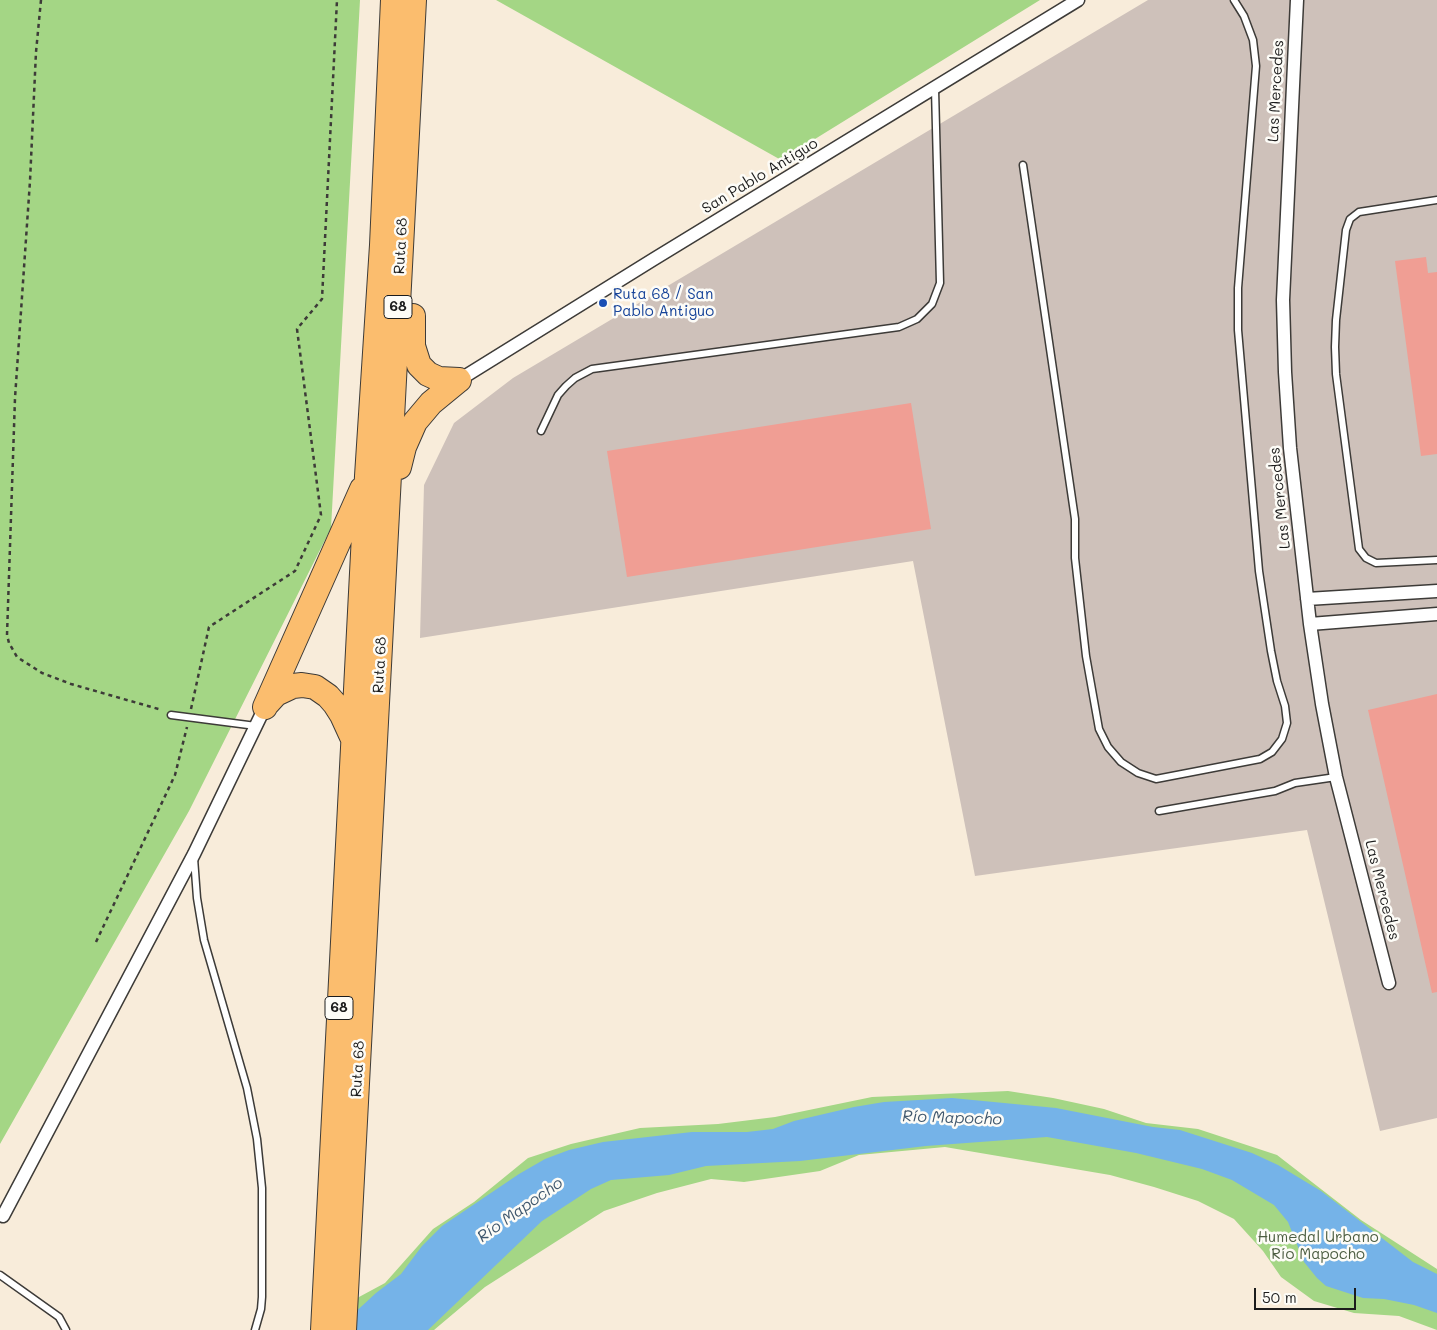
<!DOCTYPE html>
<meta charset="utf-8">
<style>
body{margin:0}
#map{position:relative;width:1437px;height:1330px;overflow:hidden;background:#f8ecda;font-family:Mali,sans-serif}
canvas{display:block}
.scale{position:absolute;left:1254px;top:1288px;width:102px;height:22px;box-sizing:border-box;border:2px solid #1c1c1c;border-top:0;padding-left:6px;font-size:15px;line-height:18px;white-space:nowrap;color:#1c1c1c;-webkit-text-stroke:4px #fdfcf7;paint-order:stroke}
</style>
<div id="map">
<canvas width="1437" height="1330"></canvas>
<div class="scale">50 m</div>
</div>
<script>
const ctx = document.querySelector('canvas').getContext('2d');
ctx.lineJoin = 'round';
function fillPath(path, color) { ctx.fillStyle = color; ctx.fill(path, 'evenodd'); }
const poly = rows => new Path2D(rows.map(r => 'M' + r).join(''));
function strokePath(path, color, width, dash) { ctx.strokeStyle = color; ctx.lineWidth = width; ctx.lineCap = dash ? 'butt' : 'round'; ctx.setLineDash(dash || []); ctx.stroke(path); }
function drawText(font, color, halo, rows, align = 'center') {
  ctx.font = font + ' Mali,sans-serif'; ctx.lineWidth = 5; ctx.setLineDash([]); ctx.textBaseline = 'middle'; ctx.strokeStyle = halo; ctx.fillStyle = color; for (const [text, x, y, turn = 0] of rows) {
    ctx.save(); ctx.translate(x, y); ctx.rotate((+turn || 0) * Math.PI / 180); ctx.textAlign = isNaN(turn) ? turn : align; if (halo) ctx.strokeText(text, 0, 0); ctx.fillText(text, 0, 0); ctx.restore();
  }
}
fillPath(poly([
 [1148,0,1437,0,1437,1118,1380,1131,1307,830,975,876,913,561,420,638,424,485,454,423,513,378]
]), '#cec1ba');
fillPath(poly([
 [0,0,360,0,331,528,189,811,0,1144],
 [496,0,1040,0,781,160],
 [1008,1091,1053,1098,1104,1109,1146,1123,1198,1129,1277,1155,1361,1220,1437,1269,1437,1330,1399,1316,1354,1313,1314,1301,1281,1277,1263,1251,1234,1219,1198,1201,1154,1187,1110,1175,945,1147,859,1155,820,1171,744,1182,711,1179,657,1193,604,1211,485,1287,434,1330,324,1330,359,1297,385,1283,433,1229,474,1202,528,1158,571,1144,640,1128,718,1124,775,1117,872,1097]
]), '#a4d685');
fillPath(poly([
 [952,1098,1056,1108,1153,1127,1180,1130,1252,1153,1278,1165,1321,1191,1413,1262,1437,1274,1437,1313,1414,1305,1384,1299,1363,1298,1326,1286,1317,1278,1304,1262,1288,1222,1274,1205,1232,1180,1202,1169,1136,1153,1047,1137,926,1146,800,1161,706,1166,669,1175,611,1180,591,1189,542,1221,428,1330,336,1330,376,1293,401,1274,422,1246,442,1226,519,1174,545,1159,569,1150,603,1142,692,1132,747,1132,773,1129,794,1121,854,1107,884,1102]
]), '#75b3e8');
fillPath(poly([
 [1426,257,1428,273,1437,272,1437,454,1421,456,1395,261],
 [911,403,931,529,627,577,607,451],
 [1437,694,1437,992,1432,993,1368,710]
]), '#f09e94');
const service = poly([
 [1023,165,1075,519,1075,558,1086,656,1099,729,1108,747,1121,762,1138,773,1156,779,1260,759,1272,752,1282,739,1287,723,1285,706,1277,681,1271,651,1259,571,1238,330,1238,288,1256,66,1253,40,1244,16,1234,0],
 [1437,200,1359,212,1350,219,1346,230,1336,320,1335,347,1336,374,1359,549,1366,558,1376,563,1437,560],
 [541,431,558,395,566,386,575,378,592,369,899,327,917,319,932,304,940,283,935,89],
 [171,715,256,726],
 [1159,811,1275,791,1295,783,1336,777],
 [194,858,197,898,204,940,247,1088,257,1139,262,1188,262,1297,261,1309,255,1330],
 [0,1275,59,1317,66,1330]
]);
const minor = poly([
 [1297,0,1283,300,1285,372,1290,448,1310,624,1322,704,1336,777,1389,983],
 [459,380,654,259,1078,0],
 [1307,599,1437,591],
 [1310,624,1437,614],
 [3,1216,194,854,265,707]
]);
const motorway = poly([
 [413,316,413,346,419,365,428,374,439,379,459,380],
 [399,467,404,447,415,422,431,403,459,380],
 [266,705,276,694,293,686,302,685,315,687,328,696,335,704,342,715,353,739],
 [265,707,362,489],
 [323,1330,367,476,382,245,393,0],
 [344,1330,414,0]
]);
strokePath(service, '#3d3b38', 9);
strokePath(minor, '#3d3b38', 15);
strokePath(motorway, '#3d3b38', 26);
strokePath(poly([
 [41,0,36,52,30,181,15,398,7,635,9,643,17,657,42,673,71,684,162,710],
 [191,709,209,627,295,571,321,515,297,329,322,299,337,0],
 [96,942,175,775,187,727]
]), '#3d3b38', 2.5, [4, 4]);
strokePath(service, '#fff', 6);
strokePath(minor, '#fff', 12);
strokePath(motorway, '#fbbd6e', 24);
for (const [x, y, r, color] of [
 [603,303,5,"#1a4fb4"]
]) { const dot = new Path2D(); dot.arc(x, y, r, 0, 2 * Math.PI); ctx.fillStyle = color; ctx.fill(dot); strokePath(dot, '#fdfcf7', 2); }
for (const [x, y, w] of [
 [398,307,28],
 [339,1008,28]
]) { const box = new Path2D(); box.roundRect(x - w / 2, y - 11.5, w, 23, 4); ctx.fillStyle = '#fdfcf7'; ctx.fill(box); strokePath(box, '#1c1c1c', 1); }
drawText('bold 14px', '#1c1c1c', null, [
 ["68",398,307],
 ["68",339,1008]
]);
drawText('15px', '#1c1c1c', '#fdfcf7', [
 ["Las Mercedes",1276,91,-87],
 ["San Pablo Antiguo",760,176,-31],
 ["Ruta 68",401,246,-87],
 ["Las Mercedes",1280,498,-96],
 ["Ruta 68",380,665,-87],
 ["Las Mercedes",1382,890,76],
 ["Ruta 68",358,1069,-87]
]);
drawText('15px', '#164399', '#fdfcf7', [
 ["Ruta 68 / San",613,294],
 ["Pablo Antiguo",613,311]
], 'left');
drawText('15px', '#4c5d41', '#fdfcf7', [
 ["Humedal Urbano",1318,1237],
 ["Río Mapocho",1318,1254]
]);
drawText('italic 16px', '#40586e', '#fdfcf7', [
 ["Río Mapocho",952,1118,2],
 ["Río Mapocho",520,1210,-35]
]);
</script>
